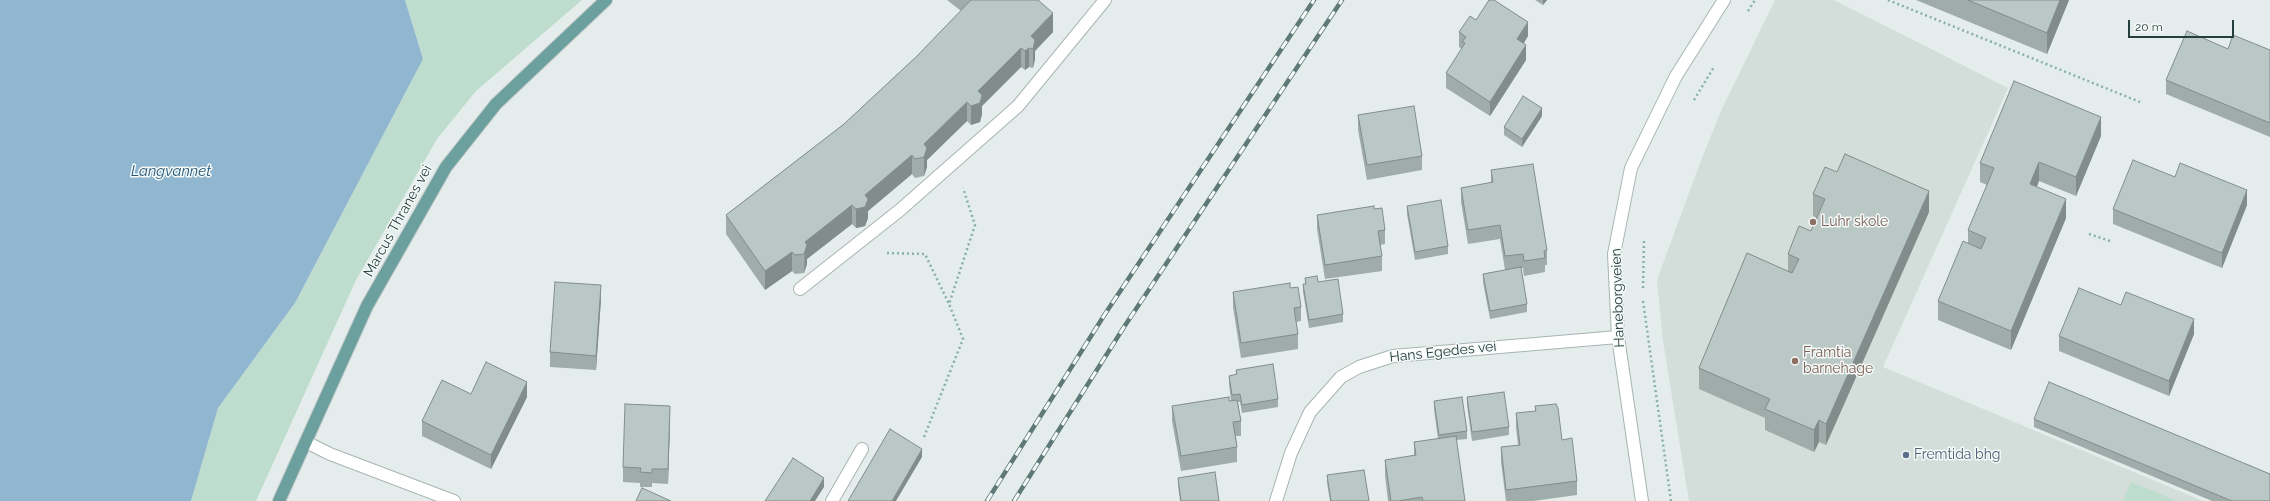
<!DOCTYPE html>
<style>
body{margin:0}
#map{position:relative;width:2270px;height:501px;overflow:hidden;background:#e4edeb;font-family:Raleway,sans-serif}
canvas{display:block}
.scale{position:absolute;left:2128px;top:20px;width:106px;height:18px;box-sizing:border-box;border:2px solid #253e3d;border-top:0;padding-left:5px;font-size:12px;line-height:14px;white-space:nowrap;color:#253e3d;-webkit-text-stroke:3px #f5faf8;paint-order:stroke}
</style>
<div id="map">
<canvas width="2270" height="501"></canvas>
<div class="scale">20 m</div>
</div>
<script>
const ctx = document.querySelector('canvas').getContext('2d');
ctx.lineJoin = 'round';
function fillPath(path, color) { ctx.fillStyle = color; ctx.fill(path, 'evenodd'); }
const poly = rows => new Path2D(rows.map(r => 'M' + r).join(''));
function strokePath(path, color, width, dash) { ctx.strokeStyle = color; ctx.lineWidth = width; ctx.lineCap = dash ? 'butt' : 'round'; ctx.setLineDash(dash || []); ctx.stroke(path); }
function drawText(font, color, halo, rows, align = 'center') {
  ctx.font = font + ' Raleway,sans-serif'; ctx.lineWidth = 3; ctx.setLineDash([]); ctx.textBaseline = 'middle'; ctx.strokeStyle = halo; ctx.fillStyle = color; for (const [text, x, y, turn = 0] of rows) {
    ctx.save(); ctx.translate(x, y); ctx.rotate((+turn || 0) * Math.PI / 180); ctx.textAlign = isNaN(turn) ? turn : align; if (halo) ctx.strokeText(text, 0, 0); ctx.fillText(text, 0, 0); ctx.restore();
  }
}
fillPath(poly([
 [1775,0,1834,0,2008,88,1883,367,2203,501,1689,501,1663,341,1657,280,1700,163,1721,111]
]), '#d3ddda');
fillPath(poly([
 [405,0,582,0,476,91,437,139,356,280,256,501,191,501,218,408,295,303,423,59],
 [2131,482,2177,501,2123,501]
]), '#bfddce');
fillPath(poly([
 [0,0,405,0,423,59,295,303,218,408,191,501,0,501]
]), '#90b7cf');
const minor = poly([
 [800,289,900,210,1018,106,1105,0],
 [306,442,330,454,454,501],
 [832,501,862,449],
 [1276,501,1291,453,1310,412,1341,377,1359,367,1393,356,1618,337],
 [1642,501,1618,337,1614,254,1631,168,1676,76,1724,0]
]);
const major = poly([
 [279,501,367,306,446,167,496,104,606,0]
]);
strokePath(minor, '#a7b5b3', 14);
strokePath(major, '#c2c9c9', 14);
strokePath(poly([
 [1888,0,2140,102],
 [1748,11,1755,0],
 [1694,100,1714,67],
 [2089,234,2110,241],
 [887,253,925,254,949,304],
 [1643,288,1644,241],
 [1643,301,1671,501],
 [924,437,963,339,949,304,975,225,963,188]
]), '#87afab', 2.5, [2, 3]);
strokePath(minor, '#fff', 12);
strokePath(major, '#6ca09e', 12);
const rail = poly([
 [987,501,1105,314,1314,0],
 [1014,501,1124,327,1342,0]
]);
strokePath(rail, '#5f7978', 4.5);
strokePath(rail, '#f5faf8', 3, [9]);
fillPath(poly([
 [947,0,1039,0,1053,32,1035,51,1035,59,1033,68,1029,67,1025,70,1021,67,982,106,982,114,980,122,971,125,967,121,927,160,927,167,924,176,915,178,912,174,868,211,868,218,865,226,856,228,852,224,807,259,807,264,804,273,795,274,792,271,765,290,726,234,726,215,844,124,917,56,961,11],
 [1535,0,1547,0,1543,5],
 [1916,0,2069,0,2047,54],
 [1476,20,1528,36,1524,43,1526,60,1490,116,1446,88,1446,73,1462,49,1459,47,1459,32],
 [2228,49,2270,50,2270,137,2166,94,2166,80],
 [1358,115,1422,156,1422,170,1367,180,1358,130],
 [1542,116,1522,147,1504,135,1504,127],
 [2101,136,2076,196,2039,181,2037,187,2066,218,2011,350,1938,320,1938,301,1968,243,1968,230,1987,185,1980,182,1980,163],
 [1491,170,1547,250,1547,265,1545,265,1545,272,1524,276,1523,268,1521,268,1527,304,1527,312,1490,319,1483,282,1483,274,1505,270,1500,239,1468,244,1461,202,1461,188,1491,183],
 [2175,177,2247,205,2222,268,2113,224,2113,209],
 [1813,194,1929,212,1826,445,1819,442,1814,452,1765,430,1765,418,1699,389,1699,368,1788,271,1788,254,1811,231,1817,218,1813,216],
 [1407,206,1448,246,1448,254,1415,260,1407,214],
 [1374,209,1385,230,1385,244,1380,245,1382,256,1382,271,1325,279,1317,229,1317,215],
 [1305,278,1318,282,1343,314,1343,322,1309,328,1303,292,1303,284,1305,284],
 [1290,288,1301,307,1301,321,1296,322,1298,334,1298,349,1241,358,1233,307,1233,292],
 [601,299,596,370,550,367,550,352],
 [2121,305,2194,334,2169,396,2059,351,2059,336],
 [1236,370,1278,399,1278,407,1242,413,1240,402,1238,402,1241,421,1241,436,1236,436,1237,447,1237,462,1181,471,1172,421,1172,406,1231,401,1229,384,1229,376,1236,375],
 [471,394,527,397,491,469,422,436,422,421],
 [1467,397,1509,427,1509,435,1472,441,1467,405],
 [1434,401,1467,431,1467,439,1456,440,1465,501,1388,501,1385,475,1385,460,1414,456,1414,442,1438,439,1434,409],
 [1535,406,1562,440,1577,481,1577,495,1533,501,1506,501,1501,462,1501,447,1518,445,1516,428,1516,413,1535,411],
 [2034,419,2270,501,2212,501,2034,427],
 [670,421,668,484,652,483,652,487,640,487,640,483,623,482,623,467],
 [1327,475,1369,501,1330,501,1327,483],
 [1178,478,1219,501,1180,501,1178,486]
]), '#a0aca9');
fillPath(poly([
 [1543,0,1547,0,1543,5],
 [2060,0,2069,0,2047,54,2047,33],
 [1053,13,1053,32,1035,51,1035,59,1033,68,1033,49,1031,36],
 [1528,22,1528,36,1517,54,1517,39],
 [1526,45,1526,60,1490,116,1490,102],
 [1021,48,1021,67,982,106,982,114,980,122,971,125,971,106,978,91],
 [1029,48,1029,67,1025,70,1025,51],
 [967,102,967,121,927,160,927,167,924,176,924,144],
 [1542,108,1542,116,1522,147,1522,139],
 [2101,117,2101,136,2076,196,2076,177],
 [912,155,912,174,868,211,868,218,865,226,856,228,856,209,865,195],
 [2039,162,2039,181,2030,203,2030,184],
 [2247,190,2247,205,2222,268,2222,253],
 [1929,191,1929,212,1826,445,1826,424],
 [2066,199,2066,218,2011,350,2011,331],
 [852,205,852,224,807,259,807,264,804,273,805,242],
 [792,252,792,271,765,290,765,271],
 [601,285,601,299,596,370,596,356],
 [2194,319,2194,334,2169,396,2169,381],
 [527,382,527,397,491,469,491,455],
 [670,406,670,421,668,484,668,469],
 [1819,420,1819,442,1814,452,1814,430],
 [922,449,922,457,896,501,892,501],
 [824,478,824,487,815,501,810,501]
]), '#828c8a');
const building = poly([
 [971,0,1038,0,1053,13,1031,36,1035,40,1033,49,1029,48,1025,51,1021,48,978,91,982,95,980,103,971,106,967,102,924,144,927,148,924,157,915,159,912,155,865,195,868,199,865,207,856,209,852,205,805,242,807,245,804,254,795,255,792,252,765,271,726,215,844,124,917,56,971,0],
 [1489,0,1494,0,1528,22,1517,39,1526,45,1490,102,1446,73,1465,43,1462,42,1466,37,1459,32,1470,16,1476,20,1489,0],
 [1968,0,2060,0,2047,33,1968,0],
 [2187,31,2228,49,2233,35,2270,50,2270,123,2166,80,2187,31],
 [2014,81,2101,117,2076,177,2039,162,2030,184,2066,199,2011,331,1938,301,1963,241,1981,249,1986,238,1968,230,1994,168,1980,163,2014,81],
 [1523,96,1542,108,1522,139,1504,127,1523,96],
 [1414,106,1422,156,1367,165,1358,115,1414,106],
 [1845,154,1929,191,1826,424,1819,420,1814,430,1765,409,1770,399,1699,368,1747,253,1792,273,1799,259,1788,254,1799,226,1811,231,1825,199,1813,194,1825,167,1837,172,1845,154],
 [2133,160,2175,177,2180,163,2247,190,2222,253,2113,209,2133,160],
 [1533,164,1547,250,1544,251,1545,258,1524,261,1523,254,1505,256,1500,225,1468,230,1461,188,1493,182,1491,170,1533,164],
 [1441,200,1448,246,1415,252,1407,206,1441,200],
 [1374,206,1374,209,1382,208,1385,230,1378,231,1382,256,1325,265,1317,215,1374,206],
 [1521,267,1527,304,1490,311,1483,274,1521,267],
 [1317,276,1318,282,1338,279,1343,314,1309,320,1303,284,1306,284,1305,278,1317,276],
 [555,282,601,285,596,356,550,352,555,282],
 [1290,283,1290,288,1298,287,1301,307,1294,308,1298,334,1241,343,1233,292,1290,283],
 [2079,288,2121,305,2126,292,2194,319,2169,381,2059,336,2079,288],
 [486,362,527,382,491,455,422,421,442,380,471,394,486,362],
 [1273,364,1278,399,1242,405,1240,394,1232,395,1229,376,1237,374,1236,370,1273,364],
 [2049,382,2270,474,2270,501,2232,501,2034,419,2049,382],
 [1504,392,1509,427,1472,432,1467,397,1504,392],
 [1229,397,1229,401,1237,400,1241,421,1233,422,1237,447,1181,456,1172,406,1229,397],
 [1462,397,1467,431,1439,435,1434,401,1462,397],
 [625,404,670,406,668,469,652,469,652,473,640,472,641,468,623,467,625,404],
 [1556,404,1558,408,1562,440,1572,438,1577,481,1506,490,1501,447,1520,445,1516,413,1536,411,1535,406,1556,404],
 [890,429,922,449,892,501,848,501,890,429],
 [1456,436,1465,501,1423,501,1422,497,1398,501,1391,501,1385,460,1416,455,1414,442,1456,436],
 [793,458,824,478,810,501,765,501,793,458],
 [1364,470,1369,501,1331,501,1327,475,1364,470],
 [1215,472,1219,501,1181,501,1178,478,1215,472],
 [642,488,671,501,636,501,642,488]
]);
fillPath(building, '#bac8c5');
strokePath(building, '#828c8a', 1);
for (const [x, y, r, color] of [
 [1813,222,4,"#8d6e63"],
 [1795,361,4,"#8d6e63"],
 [1906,455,4,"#5c6f8a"]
]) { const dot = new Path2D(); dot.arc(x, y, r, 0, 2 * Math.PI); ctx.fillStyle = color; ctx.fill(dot); strokePath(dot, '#f5faf8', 1.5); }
drawText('14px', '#253e3d', '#f5faf8', [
 ["Marcus Thranes vei",398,221,-61],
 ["Haneborgveien",1618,298,-92],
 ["Hans Egedes vei",1443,352,-6]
]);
drawText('14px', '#785e54', '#f5faf8', [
 ["Luhr skole",1821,222],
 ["Framtia",1803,353],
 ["barnehage",1803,369]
], 'left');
drawText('14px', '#4e5e75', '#f5faf8', [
 ["Fremtida bhg",1914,455]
], 'left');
drawText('italic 15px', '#215577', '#f5faf8', [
 ["Langvannet",171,171]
]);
</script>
